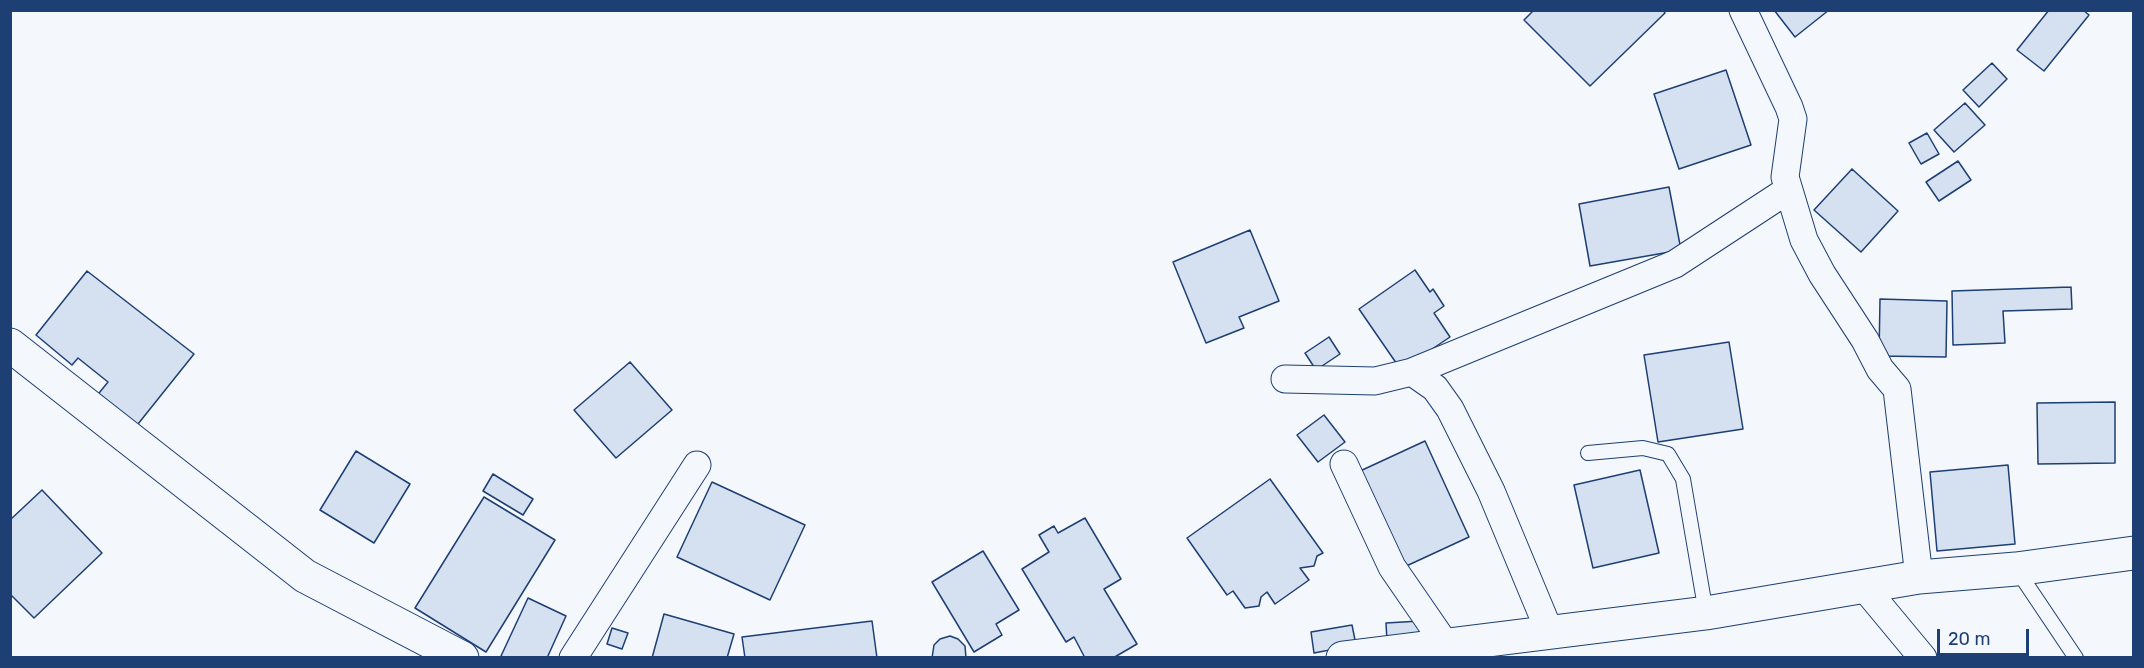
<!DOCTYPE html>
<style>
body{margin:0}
#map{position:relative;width:2144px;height:668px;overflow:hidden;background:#f4f7fb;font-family:Rubik,sans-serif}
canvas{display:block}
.frame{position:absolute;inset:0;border:12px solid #1d3f73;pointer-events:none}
.scale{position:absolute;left:1937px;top:629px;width:92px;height:27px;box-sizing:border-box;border:3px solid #1d3f73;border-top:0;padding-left:8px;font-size:18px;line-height:21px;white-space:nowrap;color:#1d3f73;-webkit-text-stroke:4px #f4f7fb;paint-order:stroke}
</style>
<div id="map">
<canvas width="2144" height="668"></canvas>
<div class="frame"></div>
<div class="scale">20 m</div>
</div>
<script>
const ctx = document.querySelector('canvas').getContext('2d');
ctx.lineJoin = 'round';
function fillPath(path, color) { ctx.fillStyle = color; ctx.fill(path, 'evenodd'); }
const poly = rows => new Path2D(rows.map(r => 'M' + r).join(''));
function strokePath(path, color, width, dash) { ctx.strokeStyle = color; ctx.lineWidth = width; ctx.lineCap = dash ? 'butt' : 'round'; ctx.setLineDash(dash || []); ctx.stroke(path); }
const building = poly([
 [1534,10,1663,10,1665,13,1590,86,1524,20,1534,10],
 [1774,10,1829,10,1795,37,1774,10],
 [2049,10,2083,10,2089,15,2044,71,2017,50,2049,10],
 [1992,63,2007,79,1979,107,1963,90,1992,63],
 [1726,70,1751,145,1679,169,1654,94,1726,70],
 [1965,103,1985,125,1954,152,1934,130,1965,103],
 [1927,133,1939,154,1921,164,1909,143,1927,133],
 [1958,161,1971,180,1939,201,1926,182,1958,161],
 [1852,169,1898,211,1861,252,1814,210,1852,169],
 [1669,187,1681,250,1590,266,1579,204,1669,187],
 [1250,230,1279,301,1239,317,1244,328,1206,343,1173,262,1250,230],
 [1415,270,1430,292,1433,289,1444,306,1434,313,1450,337,1401,370,1359,309,1415,270],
 [87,271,194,354,134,429,95,398,108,382,78,358,72,365,36,335,87,271],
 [2071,287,2072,309,2003,311,2005,343,1953,345,1952,291,2071,287],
 [1880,299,1947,301,1946,357,1879,356,1880,299],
 [1329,337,1340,354,1316,370,1305,353,1329,337],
 [1729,342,1743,429,1658,442,1644,355,1729,342],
 [630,362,672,410,616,458,574,410,630,362],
 [2115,402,2115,463,2038,464,2037,403,2115,402],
 [1324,415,1345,442,1318,462,1297,435,1324,415],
 [1425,441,1469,537,1402,568,1358,472,1425,441],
 [356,451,410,484,374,543,320,510,356,451],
 [2008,465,2015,544,1937,551,1930,472,2008,465],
 [1640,470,1659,553,1593,568,1574,485,1640,470],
 [493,474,533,499,523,515,483,491,493,474],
 [1270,479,1323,553,1317,556,1314,566,1300,568,1309,580,1275,604,1267,592,1261,597,1259,606,1245,608,1233,591,1227,595,1187,538,1270,479],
 [712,482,805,525,770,600,677,557,712,482],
 [42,490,102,553,34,618,10,594,10,520,42,490],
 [484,497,555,540,486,652,415,608,484,497],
 [1085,518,1121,579,1104,589,1137,644,1113,658,1085,658,1074,637,1066,642,1022,569,1049,552,1039,535,1054,526,1058,533,1085,518],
 [983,551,1019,610,996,624,1002,635,974,652,932,582,983,551],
 [528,598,566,616,547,658,505,658,501,656,528,598],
 [664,614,734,634,727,658,652,658,664,614],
 [872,621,877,658,745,658,742,637,872,621],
 [1420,621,1421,638,1387,641,1386,623,1420,621],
 [1352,625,1356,645,1314,653,1311,632,1352,625],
 [612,628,628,633,622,649,607,644,612,628],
 [950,636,958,639,965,646,966,658,932,658,934,645,940,639,950,636]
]);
fillPath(building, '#d5e0f0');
strokePath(building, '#1d3f73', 1.5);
const lane = poly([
 [1588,453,1643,448,1668,454,1683,479,1706,613],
 [2017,570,2076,658]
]);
const street = poly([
 [1743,10,1789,107,1793,119,1785,177,1804,240,1822,274,1865,340,1880,369,1897,389,1919,577],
 [1412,372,1675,264,1788,190],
 [1285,379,1375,381,1412,372,1435,388,1450,409,1491,491,1550,633],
 [1344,464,1392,567,1445,644],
 [1864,587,1923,658],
 [573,658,697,465]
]);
const secondary = poly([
 [10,345,305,576,462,658],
 [1343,658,1706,613,1919,577,2016,569,2134,553]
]);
strokePath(lane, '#1d3f73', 16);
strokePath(street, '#1d3f73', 29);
strokePath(secondary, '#1d3f73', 35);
strokePath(lane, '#f4f7fb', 14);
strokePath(street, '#f4f7fb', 27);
strokePath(secondary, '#f4f7fb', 33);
</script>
